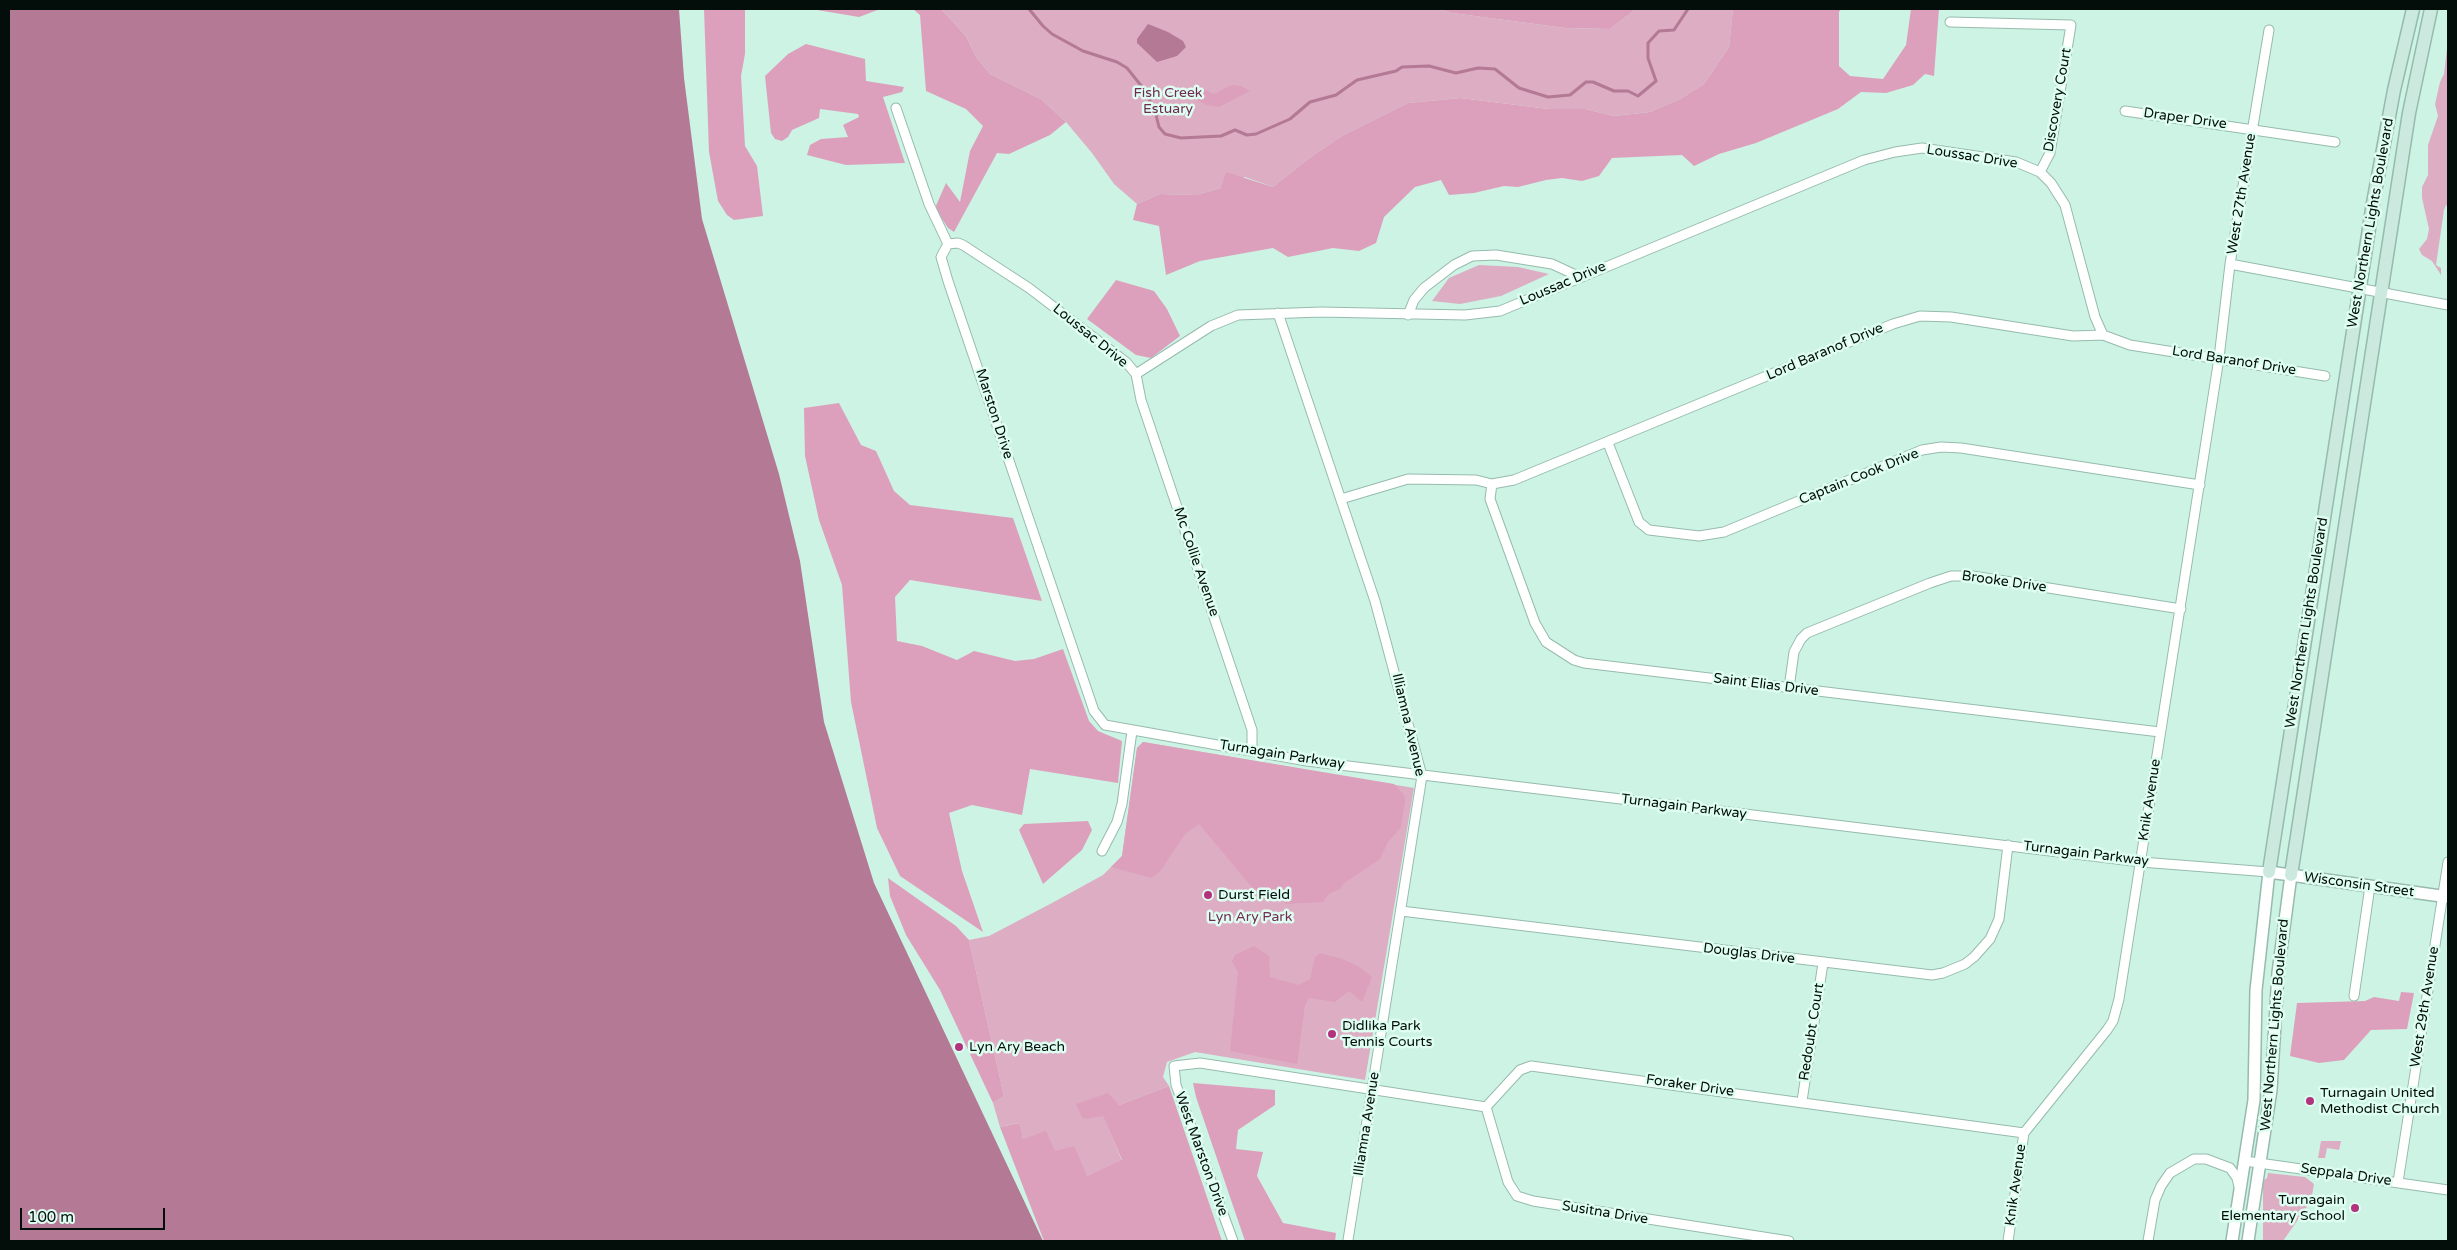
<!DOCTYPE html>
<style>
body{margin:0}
#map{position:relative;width:2457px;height:1250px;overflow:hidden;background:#ccf3e4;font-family:"Varela Round",sans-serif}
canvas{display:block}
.frame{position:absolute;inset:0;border:10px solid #030e0a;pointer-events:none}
.scale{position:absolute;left:20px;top:1208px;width:145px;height:22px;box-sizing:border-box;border:2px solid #030e0a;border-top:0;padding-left:6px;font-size:15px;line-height:18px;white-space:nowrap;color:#030e0a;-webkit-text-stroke:4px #dffef2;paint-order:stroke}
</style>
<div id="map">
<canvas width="2457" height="1250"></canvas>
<div class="frame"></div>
<div class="scale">100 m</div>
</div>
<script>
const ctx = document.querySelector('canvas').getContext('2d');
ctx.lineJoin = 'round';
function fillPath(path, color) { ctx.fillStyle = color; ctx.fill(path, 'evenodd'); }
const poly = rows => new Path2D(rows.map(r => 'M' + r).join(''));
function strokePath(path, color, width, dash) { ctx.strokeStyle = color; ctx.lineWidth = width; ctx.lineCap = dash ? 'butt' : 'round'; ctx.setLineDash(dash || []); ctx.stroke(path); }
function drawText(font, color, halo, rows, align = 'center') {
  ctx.font = font + ' "Varela Round",sans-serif'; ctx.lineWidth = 5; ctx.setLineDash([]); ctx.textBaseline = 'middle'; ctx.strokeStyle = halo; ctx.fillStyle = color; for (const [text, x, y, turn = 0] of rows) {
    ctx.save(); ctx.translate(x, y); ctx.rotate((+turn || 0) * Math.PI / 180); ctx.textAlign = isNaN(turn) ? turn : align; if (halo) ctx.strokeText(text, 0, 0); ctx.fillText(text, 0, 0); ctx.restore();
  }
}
fillPath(poly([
 [941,9,1439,9,1452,13,1565,28,1610,29,1636,9,1733,9,1729,47,1704,84,1680,99,1650,112,1614,116,1585,109,1549,109,1461,98,1408,103,1340,137,1308,159,1273,187,1245,177,1221,188,1196,195,1160,194,1137,204,1114,184,1092,153,1066,122,1041,99,990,74,976,57,966,36],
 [2448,40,2448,206,2446,205,2444,210,2436,265,2441,268,2441,275,2432,261,2422,255,2419,249,2427,239,2429,229,2422,198,2422,187,2428,175,2428,145,2438,116,2435,104,2440,82,2444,74],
 [1479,265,1518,267,1549,274,1501,296,1460,304,1432,301,1449,278],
 [1143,742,1414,788,1365,1080,1195,1052,1167,1062,1163,1077,1169,1086,1119,1105,1103,1115,1122,1161,1087,1176,1055,1151,1023,1139,1018,1123,1000,1127,993,1103,1004,1096,969,940,989,936,1052,903,1103,875,1122,856,1137,748],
 [2321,1141,2341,1141,2339,1150,2327,1148,2325,1158,2318,1158],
 [2268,1173,2305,1177,2314,1184,2311,1201,2283,1241,2263,1241,2263,1181,2267,1178]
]), '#ddadc3');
fillPath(poly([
 [704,9,745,9,745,54,741,76,745,146,757,166,763,216,734,220,727,215,718,201,709,152],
 [811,9,880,9,859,17],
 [913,9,941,9,966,36,976,57,990,74,1041,99,1066,122,1050,135,1009,154,997,153,954,232,948,228,935,208,946,183,960,202,970,151,983,126,966,109,926,91,920,15],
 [1439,9,1636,9,1610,29,1565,28,1452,13],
 [1733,9,1841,9,1839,12,1839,66,1850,76,1883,79,1906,45,1911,9,1939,9,1934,76,1925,74,1913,85,1886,93,1861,92,1838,109,1756,143,1719,154,1694,166,1682,155,1612,158,1599,176,1582,181,1562,178,1546,180,1518,187,1504,186,1474,193,1449,195,1441,180,1415,187,1384,217,1376,243,1359,251,1333,248,1288,257,1273,248,1200,261,1166,275,1159,226,1133,220,1137,204,1160,194,1196,195,1221,188,1226,172,1273,187,1308,159,1340,137,1408,103,1461,98,1549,109,1585,109,1614,116,1650,112,1680,99,1704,84,1729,47],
 [806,44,865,59,866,81,904,87,902,92,883,97,905,163,846,165,807,155,810,145,821,139,848,137,843,125,859,117,858,114,820,109,819,118,792,130,788,137,782,141,775,139,771,133,765,76,788,54],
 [1232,85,1241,86,1250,91,1219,107,1206,105,1191,96,1192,89,1197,86,1214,94],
 [1116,280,1154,291,1167,309,1180,336,1151,358,1136,355,1087,319],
 [839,403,861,445,876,451,894,491,910,505,1013,518,1042,601,910,580,895,597,897,641,922,646,957,660,974,651,1015,661,1034,659,1063,649,1089,721,1098,731,1122,741,1118,783,1030,769,1022,815,972,805,949,813,962,871,983,932,900,876,877,828,851,702,842,585,819,520,805,456,804,408],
 [1143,742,1394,784,1404,795,1405,801,1401,827,1388,842,1380,859,1343,884,1340,889,1329,894,1323,902,1286,904,1272,892,1259,892,1250,885,1199,824,1185,834,1161,870,1152,878,1111,867,1122,856,1137,748],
 [1088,821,1092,830,1082,850,1043,884,1019,830,1024,824],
 [888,878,956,926,969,940,1004,1096,993,1103,940,990,906,935,890,896],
 [1254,946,1269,956,1270,977,1299,985,1310,979,1315,957,1320,953,1342,959,1358,966,1372,977,1362,1002,1349,991,1335,1002,1309,998,1305,1005,1297,1064,1230,1051,1238,972,1232,961,1235,955],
 [2401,992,2414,993,2407,1029,2371,1030,2344,1060,2319,1063,2290,1056,2297,1003,2365,1001,2374,997,2399,1001],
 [1193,1083,1275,1090,1275,1105,1238,1130,1236,1149,1263,1152,1257,1176,1283,1223,1336,1233,1335,1241,1245,1241,1196,1097],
 [1169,1086,1222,1241,1044,1241,1000,1127,1019,1123,1023,1139,1046,1131,1055,1151,1074,1146,1087,1176,1122,1160,1103,1116,1083,1119,1076,1104,1108,1093,1119,1105]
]), '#dda0bc');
fillPath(poly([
 [9,9,679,9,684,78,702,219,779,474,800,561,824,722,874,883,1043,1241,9,1241],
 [1148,24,1168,32,1183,41,1186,47,1177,56,1157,62,1137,43,1137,39]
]), '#b37995');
strokePath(poly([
 [1029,9,1043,26,1052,34,1083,51,1117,62,1127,68,1143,88,1155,111,1159,127,1165,134,1181,138,1221,136,1235,130,1247,135,1256,134,1290,119,1310,102,1336,95,1357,80,1396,71,1402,67,1429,66,1456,73,1478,68,1495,69,1519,88,1548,97,1570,95,1586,82,1593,82,1614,91,1628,91,1638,96,1656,81,1648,58,1648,43,1659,31,1674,30,1688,9]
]), '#b37995', 3);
const minor = poly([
 [1950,22,2071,25,2050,153,2040,172],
 [896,108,929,204,948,244,941,257,948,281,1094,711,1105,725,1307,761,2141,862,2269,872],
 [2125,111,2335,142],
 [948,244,958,243,963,245,1029,288,1126,362,1136,374,1141,400,1252,730,1252,751],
 [2230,264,2448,305],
 [1278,313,1375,601,1422,776,1348,1240],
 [1408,315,1414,300,1424,288,1454,265,1472,256,1496,255,1552,264,1580,277],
 [1136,374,1211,326,1238,315,1321,312,1465,315,1500,311,1864,160,1895,152,1922,148,2016,162,2040,172,2051,183,2065,205,2095,317,2103,335],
 [1608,443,1639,522,1649,530,1699,536,1724,532,1922,450,1941,447,1961,448,2200,485],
 [1492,484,1490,499,1535,623,1546,642,1574,660,1584,663,2160,732],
 [1341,499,1408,479,1476,480,1492,484,1514,480,1893,324,1920,316,1951,317,2073,336,2103,335,2130,345,2325,376],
 [1789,688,1794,652,1801,639,1807,633,1930,583,1951,576,1973,576,2181,609],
 [1102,851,1117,822,1122,804,1132,731],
 [1401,911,1932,975,1943,973,1965,964,1974,957,1990,939,1999,919,2008,845],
 [2354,996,2370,886],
 [1802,1101,1823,963],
 [1486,1107,1520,1070,1531,1066,2024,1133],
 [1486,1107,1508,1182,1517,1196,1533,1201,1789,1241],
 [2245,1161,2448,1190],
 [2398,1182,2448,862],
 [1233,1241,1176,1085,1174,1066,1200,1063,1486,1107],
 [2008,1241,2024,1133,2107,1030,2113,1021,2119,999,2219,358,2230,264,2269,30],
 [2148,1241,2155,1200,2161,1186,2170,1173,2194,1159,2206,1159,2230,1168,2237,1178,2239,1187]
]);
const tertiary = poly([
 [2232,1241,2254,1100,2256,990,2269,872,2448,897],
 [2248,1241,2271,1090,2278,973,2291,875]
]);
const secondary = poly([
 [2269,872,2373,203,2394,90,2413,9],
 [2291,875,2409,113,2431,9]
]);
strokePath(minor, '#96bbad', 11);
strokePath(tertiary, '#96bbad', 14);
strokePath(secondary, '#96bbad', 15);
strokePath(minor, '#fff', 9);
strokePath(tertiary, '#fff', 11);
strokePath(secondary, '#cbe9df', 12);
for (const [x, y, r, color] of [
 [1208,895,5,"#b3327e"],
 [1332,1034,5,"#b3327e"],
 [959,1047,5,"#b3327e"],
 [2310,1101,5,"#b3327e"],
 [2355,1208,5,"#b3327e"]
]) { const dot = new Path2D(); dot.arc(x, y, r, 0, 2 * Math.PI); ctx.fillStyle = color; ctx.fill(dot); strokePath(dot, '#dffef2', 2); }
drawText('14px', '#712a51', '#dffef2', [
 ["Fish Creek",1168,93],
 ["Estuary",1168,109],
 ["Lyn Ary Park",1250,917]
]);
drawText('14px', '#030e0a', '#dffef2', [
 ["Discovery Court",2058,100,-80],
 ["Draper Drive",2185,119,8],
 ["Loussac Drive",1972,157,9],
 ["West 27th Avenue",2242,194,-81],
 ["West Northern Lights Boulevard",2371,223,-80],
 ["Loussac Drive",1563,284,-23],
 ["Loussac Drive",1090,336,39],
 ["Lord Baranof Drive",1825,352,-23],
 ["Lord Baranof Drive",2234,361,9],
 ["Marston Drive",994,414,72],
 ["Captain Cook Drive",1859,477,-22],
 ["Mc Collie Avenue",1196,562,71],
 ["Brooke Drive",2004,582,8],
 ["West Northern Lights Boulevard",2307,623,-81],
 ["Saint Elias Drive",1766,685,7],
 ["Illiamna Avenue",1408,725,77],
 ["Turnagain Parkway",1282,755,9],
 ["Knik Avenue",2150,800,-81],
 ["Turnagain Parkway",1684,807,7],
 ["Turnagain Parkway",2086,854,7],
 ["Wisconsin Street",2359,885,8],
 ["Douglas Drive",1749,954,7],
 ["West 29th Avenue",2425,1007,-81],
 ["West Northern Lights Boulevard",2275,1025,-85],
 ["Redoubt Court",1812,1032,-81],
 ["Foraker Drive",1690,1086,8],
 ["Illiamna Avenue",1367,1124,-81],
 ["West Marston Drive",1201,1154,70],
 ["Seppala Drive",2346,1175,8],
 ["Knik Avenue",2016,1185,-82],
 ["Susitna Drive",1605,1213,9]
]);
drawText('14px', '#030e0a', '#dffef2', [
 ["Durst Field",1218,895],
 ["Didlika Park",1342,1026],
 ["Tennis Courts",1342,1042],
 ["Lyn Ary Beach",969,1047],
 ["Turnagain United",2320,1093],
 ["Methodist Church",2320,1109],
 ["Turnagain",2345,1200,"right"],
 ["Elementary School",2345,1216,"right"]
], 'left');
</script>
